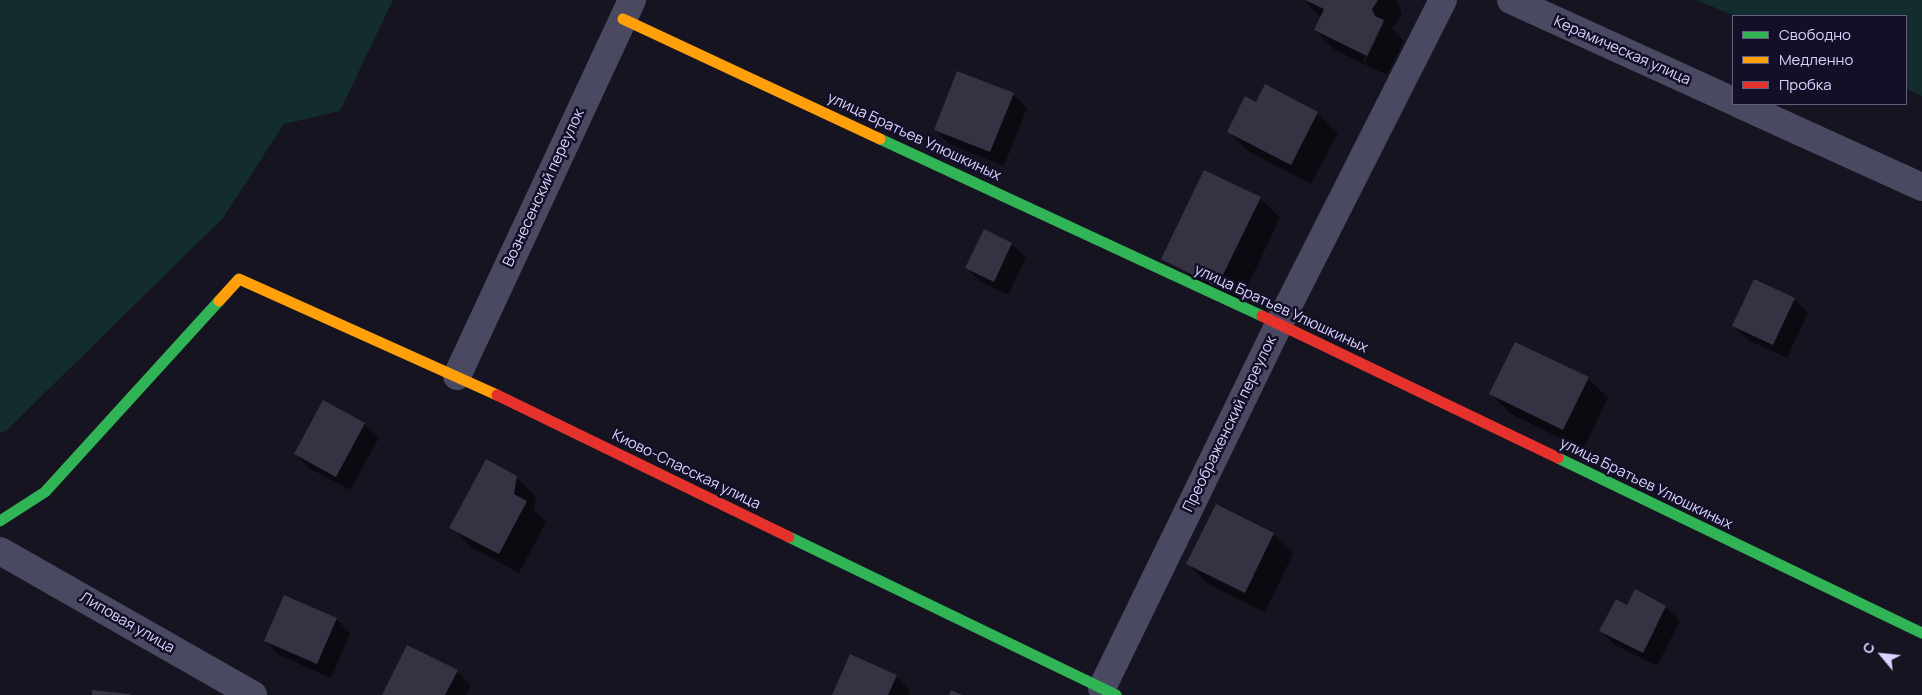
<!DOCTYPE html>
<meta charset="utf-8">
<style>
body{margin:0}
#map{position:relative;width:1922px;height:695px;overflow:hidden;background:#161421;font-family:Manrope,sans-serif}
canvas{display:block}
.legend{position:absolute;left:1732px;top:15px;width:175px;height:90px;box-sizing:border-box;background:#130f26;border:1px solid #625e7d;margin:0;padding:6px 9px;list-style:none;font-size:15px;color:#d9d4ff}
.legend li{display:flex;align-items:center;gap:10px;height:25px}
.legend b{width:25px;border:1px solid #625e7d}
.north{position:absolute;left:1857px;top:630px;width:50px;height:50px;-webkit-text-stroke:4px #130f26;paint-order:stroke;rotate:298deg;font-size:14px;font-weight:700;line-height:20px;text-align:center;color:#d9d4ff}
.north::after{content:'';display:block;margin:auto;width:18px;height:22px;background:#d9d4ff;clip-path:polygon(50% 0,100% 100%,50% 72%,0 100%)}
</style>
<div id="map">
<canvas width="1922" height="695"></canvas>
<ul class="legend">
<li><b style="height:6px;background:#30b455"></b>Свободно</li>
<li><b style="height:6px;background:#ff9f0a"></b>Медленно</li>
<li><b style="height:6px;background:#e5322d"></b>Пробка</li>
</ul>
<div class="north">С</div>
</div>
<script>
const ctx = document.querySelector('canvas').getContext('2d');
ctx.lineJoin = 'round';
function fillPath(path, color) { ctx.fillStyle = color; ctx.fill(path, 'evenodd'); }
const poly = rows => new Path2D(rows.map(r => 'M' + r).join(''));
function strokePath(path, color, width, dash) { ctx.strokeStyle = color; ctx.lineWidth = width; ctx.lineCap = dash ? 'butt' : 'round'; ctx.setLineDash(dash || []); ctx.stroke(path); }
function drawText(font, color, halo, rows, align = 'center') {
  ctx.font = font + ' Manrope,sans-serif'; ctx.lineWidth = 5; ctx.setLineDash([]); ctx.textBaseline = 'middle'; ctx.strokeStyle = halo; ctx.fillStyle = color; for (const [text, x, y, turn = 0] of rows) {
    ctx.save(); ctx.translate(x, y); ctx.rotate((+turn || 0) * Math.PI / 180); ctx.textAlign = isNaN(turn) ? turn : align; if (halo) ctx.strokeText(text, 0, 0); ctx.fillText(text, 0, 0); ctx.restore();
  }
}
fillPath(poly([
 [0,0,393,0,340,111,284,124,223,218,6,431,0,433],
 [1696,0,1922,0,1922,96,1906,89,1906,16,1735,16]
]), '#132c2d');
fillPath(poly([
 [1304,0,1397,0,1402,14,1392,29,1404,41,1387,75,1335,50,1315,30,1321,18],
 [1382,21,1384,23,1365,62,1363,61],
 [1013,94,1027,108,1004,166,949,144,935,130],
 [1257,103,1317,113,1338,133,1311,184,1248,151,1228,131],
 [1260,198,1280,218,1238,306,1183,279],
 [984,231,1012,244,1026,258,1008,295,981,282,967,268],
 [1794,299,1808,313,1787,358,1748,340,1734,326],
 [1588,378,1608,398,1583,449,1511,414,1491,394],
 [324,402,365,424,379,438,350,490,309,468,295,454],
 [516,477,536,497,534,510,546,522,519,573,471,547,451,527],
 [1273,534,1293,554,1265,612,1208,584,1188,564],
 [1635,591,1666,607,1680,621,1657,666,1615,645,1601,631,1627,606],
 [336,619,350,633,331,678,279,655,265,641],
 [457,671,471,685,466,695,384,695],
 [896,676,910,690,908,695,833,695]
]), '#0007');
fillPath(poly([
 [1305,0,1378,0,1372,9,1375,16,1384,20,1367,56,1314,30,1324,9],
 [957,71,1014,93,990,152,934,130],
 [1265,84,1318,112,1291,165,1227,132,1245,96,1256,102],
 [1204,170,1261,197,1217,287,1161,259],
 [984,229,1012,243,994,282,965,268],
 [1754,279,1795,298,1773,345,1732,326],
 [1515,342,1589,377,1563,430,1489,394],
 [323,400,365,423,336,477,294,454],
 [486,459,517,476,514,494,527,501,499,554,449,528],
 [1216,504,1274,533,1245,593,1186,564],
 [1635,589,1666,606,1643,653,1599,631,1616,599,1627,605],
 [284,595,337,618,317,664,264,641],
 [407,645,458,670,445,695,382,695],
 [850,654,897,675,888,695,832,695],
 [92,690,130,694,130,695,92,695],
 [951,690,962,695,949,695]
]), '#343243');
strokePath(poly([
 [1511,0,1733,101],
 [1739,104,1922,187],
 [457,376,632,0],
 [0,551,253,695],
 [1102,688,1279,324,1443,0]
]), '#4a4962', 28);
strokePath(poly([
 [880,139,1262,316],
 [1558,458,1922,633],
 [0,521,45,492,219,301],
 [789,537,1116,695]
]), '#30b455', 11);
strokePath(poly([
 [623,19,880,139],
 [219,301,239,279,497,395]
]), '#ff9f0a', 11);
strokePath(poly([
 [1262,316,1558,458],
 [497,395,789,537]
]), '#e5322d', 11);
drawText('15px', '#d9d4ff', '#130f26', [
 ["Керамическая улица",1622,51,24],
 ["улица Братьев Улюшкиных",914,137,25],
 ["Вознесенский переулок",544,188,-65],
 ["улица Братьев Улюшкиных",1281,309,25],
 ["Преображенский переулок",1230,424,-64],
 ["Киово-Спасская улица",686,470,26],
 ["улица Братьев Улюшкиных",1646,484,26],
 ["Липовая улица",127,623,30]
]);
</script>
